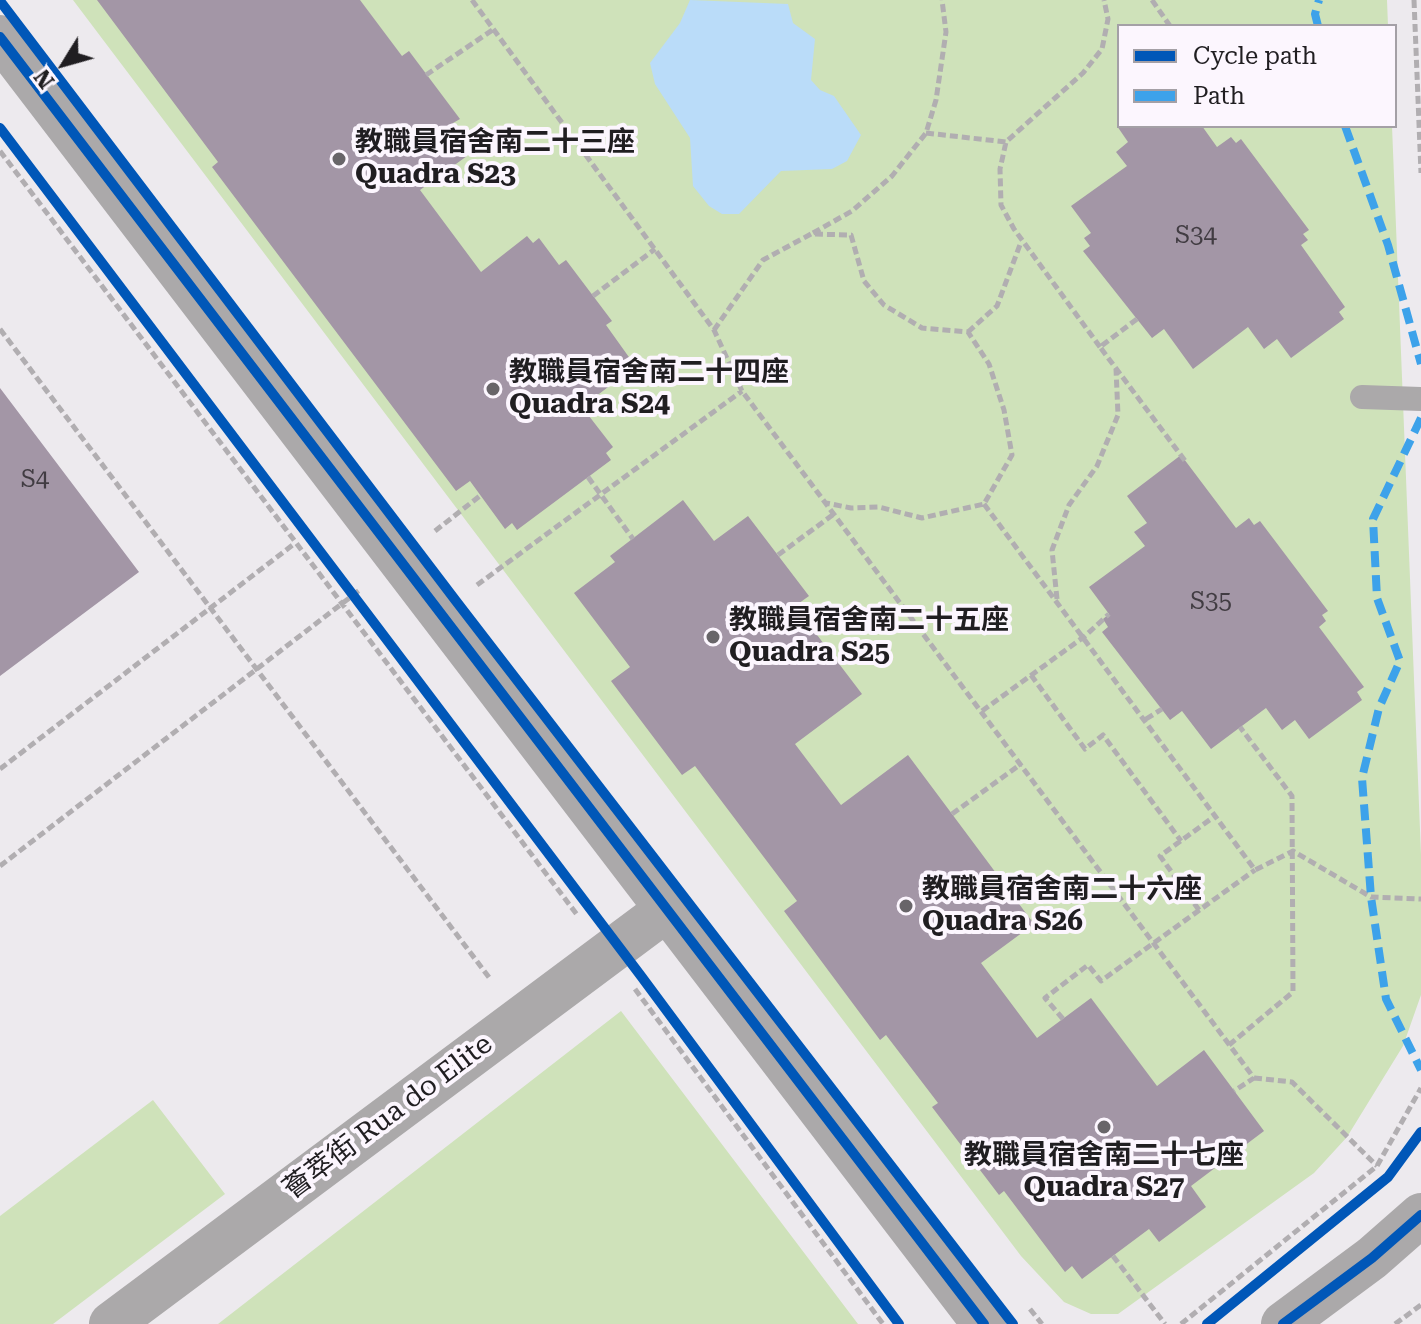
<!DOCTYPE html>
<meta charset="utf-8">
<style>
body{margin:0}
#map{position:relative;width:1421px;height:1324px;overflow:hidden;background:#edeaee;font-family:"Roboto Serif",serif}
canvas{display:block}
.legend{position:absolute;left:1117px;top:24px;width:280px;height:104px;box-sizing:border-box;background:#fcf6fe;border:2px solid #a4a0a6;margin:0;padding:10px 14px;list-style:none;font-size:24px;color:#201e21}
.legend li{display:flex;align-items:center;gap:16px;height:40px}
.legend b{width:40px;border:2px solid #a4a0a6}
.north{position:absolute;left:24px;top:24px;width:80px;height:80px;-webkit-text-stroke:6px #fcf6fe;paint-order:stroke;rotate:233deg;font-size:22px;font-weight:700;line-height:32px;text-align:center;color:#201e21}
.north::after{content:'';display:block;margin:auto;width:28px;height:36px;background:#201e21;clip-path:polygon(50% 0,100% 100%,50% 72%,0 100%)}
</style>
<div id="map">
<canvas width="1421" height="1324"></canvas>
<ul class="legend">
<li><b style="height:10px;background:#0057b8"></b>Cycle path</li>
<li><b style="height:10px;background:#3da2ea"></b>Path</li>
</ul>
<div class="north">N</div>
</div>
<script>
const ctx = document.querySelector('canvas').getContext('2d');
ctx.lineJoin = 'round';
function fillPath(path, color) { ctx.fillStyle = color; ctx.fill(path, 'evenodd'); }
const poly = rows => new Path2D(rows.map(r => 'M' + r).join(''));
function strokePath(path, color, width, dash) { ctx.strokeStyle = color; ctx.lineWidth = width; ctx.lineCap = dash ? 'butt' : 'round'; ctx.setLineDash(dash || []); ctx.stroke(path); }
function drawText(font, color, halo, rows, align = 'center') {
  ctx.font = font + ' "Roboto Serif","Noto Sans SC",serif'; ctx.lineWidth = 8; ctx.setLineDash([]); ctx.textBaseline = 'middle'; ctx.strokeStyle = halo; ctx.fillStyle = color; for (const [text, x, y, turn = 0] of rows) {
    ctx.save(); ctx.translate(x, y); ctx.rotate((+turn || 0) * Math.PI / 180); ctx.textAlign = isNaN(turn) ? turn : align; if (halo) ctx.strokeText(text, 0, 0); ctx.fillText(text, 0, 0); ctx.restore();
  }
}
fillPath(poly([
 [73,0,1387,0,1388,26,1119,26,1119,126,1392,126,1421,855,1421,995,1403,1046,1347,1137,1314,1173,1118,1314,1091,1314,1064,1302,1021,1256],
 [621,1011,858,1324,218,1324],
 [153,1100,225,1194,53,1324,0,1324,0,1216]
]), '#cfe2ba');
fillPath(poly([
 [690,0,788,4,793,23,815,39,811,80,820,90,834,96,861,135,847,161,832,169,781,171,739,214,722,214,709,206,693,186,690,138,655,84,650,63,680,23]
]), '#badcf9');
fillPath(poly([
 [97,0,360,0,402,56,409,51,460,119,453,123,468,144,461,149,467,156,420,190,481,272,527,236,533,243,539,238,559,265,566,260,612,321,606,325,631,360,624,365,629,371,582,407,613,447,606,453,611,460,517,530,512,523,505,529,470,481,456,491,212,167,218,162],
 [1117,126,1202,126,1217,147,1231,137,1236,143,1241,139,1309,230,1303,234,1308,240,1301,245,1345,307,1339,312,1344,319,1291,358,1277,339,1264,349,1248,327,1193,369,1164,329,1152,338,1083,251,1090,246,1084,238,1091,233,1071,206,1127,166,1116,152,1128,142],
 [0,388,139,572,0,676],
 [1181,455,1236,528,1249,518,1254,525,1260,521,1328,611,1322,615,1326,621,1319,627,1364,687,1357,692,1362,700,1309,739,1295,720,1282,730,1266,708,1211,749,1182,711,1170,720,1102,632,1108,627,1103,619,1109,614,1089,587,1145,546,1134,532,1147,523,1127,496],
 [683,500,714,541,748,516,809,596,795,606,862,694,795,744,841,805,908,755,1034,924,981,963,1037,1038,1091,998,1157,1086,1204,1050,1264,1131,1191,1186,1206,1207,1159,1242,1149,1229,1082,1279,1072,1266,1065,1272,1004,1191,999,1195,932,1107,938,1103,886,1035,880,1040,784,911,797,901,695,766,682,775,611,681,630,667,574,593,615,562,610,556]
]), '#a396a6');
strokePath(poly([
 [472,0,714,330,742,391,1254,1078,1234,1091],
 [1152,0,1170,26],
 [1414,0,1421,173],
 [426,75,494,29],
 [926,133,1006,142],
 [0,151,578,916],
 [813,233,852,211,892,176,926,133,936,100,946,32,942,0],
 [593,296,655,249],
 [1137,319,1100,347,1186,462],
 [0,329,491,980],
 [714,330,763,260,811,234,851,235,864,281,884,305,922,328,968,332,989,364,1004,410,1012,455,984,504,922,518,879,507,851,508,826,503],
 [968,332,997,306,1021,242],
 [1100,347,1014,229,1001,205,1000,169,1006,142,1083,73,1102,49,1108,19,1104,0],
 [588,477,633,539],
 [984,504,1255,870,1293,851,1371,897,1421,899],
 [435,531,481,495],
 [778,555,834,514],
 [477,585,742,391],
 [1057,599,1052,550,1069,505,1097,466,1118,415,1116,369],
 [1031,675,1085,749,1103,735,1181,841],
 [982,711,1085,636,1109,614],
 [1146,719,1162,709],
 [0,769,294,544],
 [952,814,1021,764],
 [0,866,361,589],
 [1199,910,1160,856,1215,816],
 [635,989,883,1324],
 [1063,1019,1045,998,1088,965,1101,981,1255,870],
 [1229,1045,1293,992,1292,796,1240,727],
 [1254,1078,1292,1082,1377,1166],
 [1113,1256,1165,1324],
 [1030,1309,1042,1324],
 [1181,1324,1377,1166,1421,1088],
 [1395,1324,1421,1305]
]), '#b1aeb1', 5, [8, 4]);
strokePath(poly([
 [1362,397,1421,399]
]), '#aba9aa', 24);
strokePath(poly([
 [0,37,984,1324],
 [111,1324,666,910],
 [1283,1324,1372,1258,1421,1215]
]), '#aba9aa', 44);
strokePath(poly([
 [1318,26,1315,14,1319,0],
 [1345,126,1388,245,1421,364],
 [1421,418,1373,519,1377,598,1400,661,1379,708,1362,778,1371,897,1386,999,1421,1070]
]), '#3da2ea', 8, [16, 8]);
strokePath(poly([
 [0,1,456,601,1013,1324],
 [0,37,984,1324],
 [0,128,641,976,899,1324],
 [1207,1324,1388,1177,1421,1132],
 [1283,1324,1372,1258,1421,1215]
]), '#0057b8', 10);
for (const [x, y, r, color] of [
 [339,159,8,"#686569"],
 [493,389,8,"#686569"],
 [713,637,8,"#686569"],
 [906,906,8,"#686569"],
 [1104,1127,8,"#686569"]
]) { const dot = new Path2D(); dot.arc(x, y, r, 0, 2 * Math.PI); ctx.fillStyle = color; ctx.fill(dot); strokePath(dot, '#fcf6fe', 3); }
drawText('24px', '#413c42', null, [
 ["S34",1196,236],
 ["S4",35,480],
 ["S35",1211,602]
]);
drawText('bold 28px', '#201e21', '#fcf6fe', [
 ["教職員宿舍南二十三座",355,143],
 ["Quadra S23",355,175],
 ["教職員宿舍南二十四座",509,373],
 ["Quadra S24",509,405],
 ["教職員宿舍南二十五座",729,621],
 ["Quadra S25",729,653],
 ["教職員宿舍南二十六座",922,890],
 ["Quadra S26",922,922],
 ["教職員宿舍南二十七座",1104,1156,"center"],
 ["Quadra S27",1104,1188,"center"]
], 'left');
drawText('28px', '#201e21', '#fcf6fe', [
 ["薈萃街 Rua do Elite",388,1117,-37]
]);
</script>
